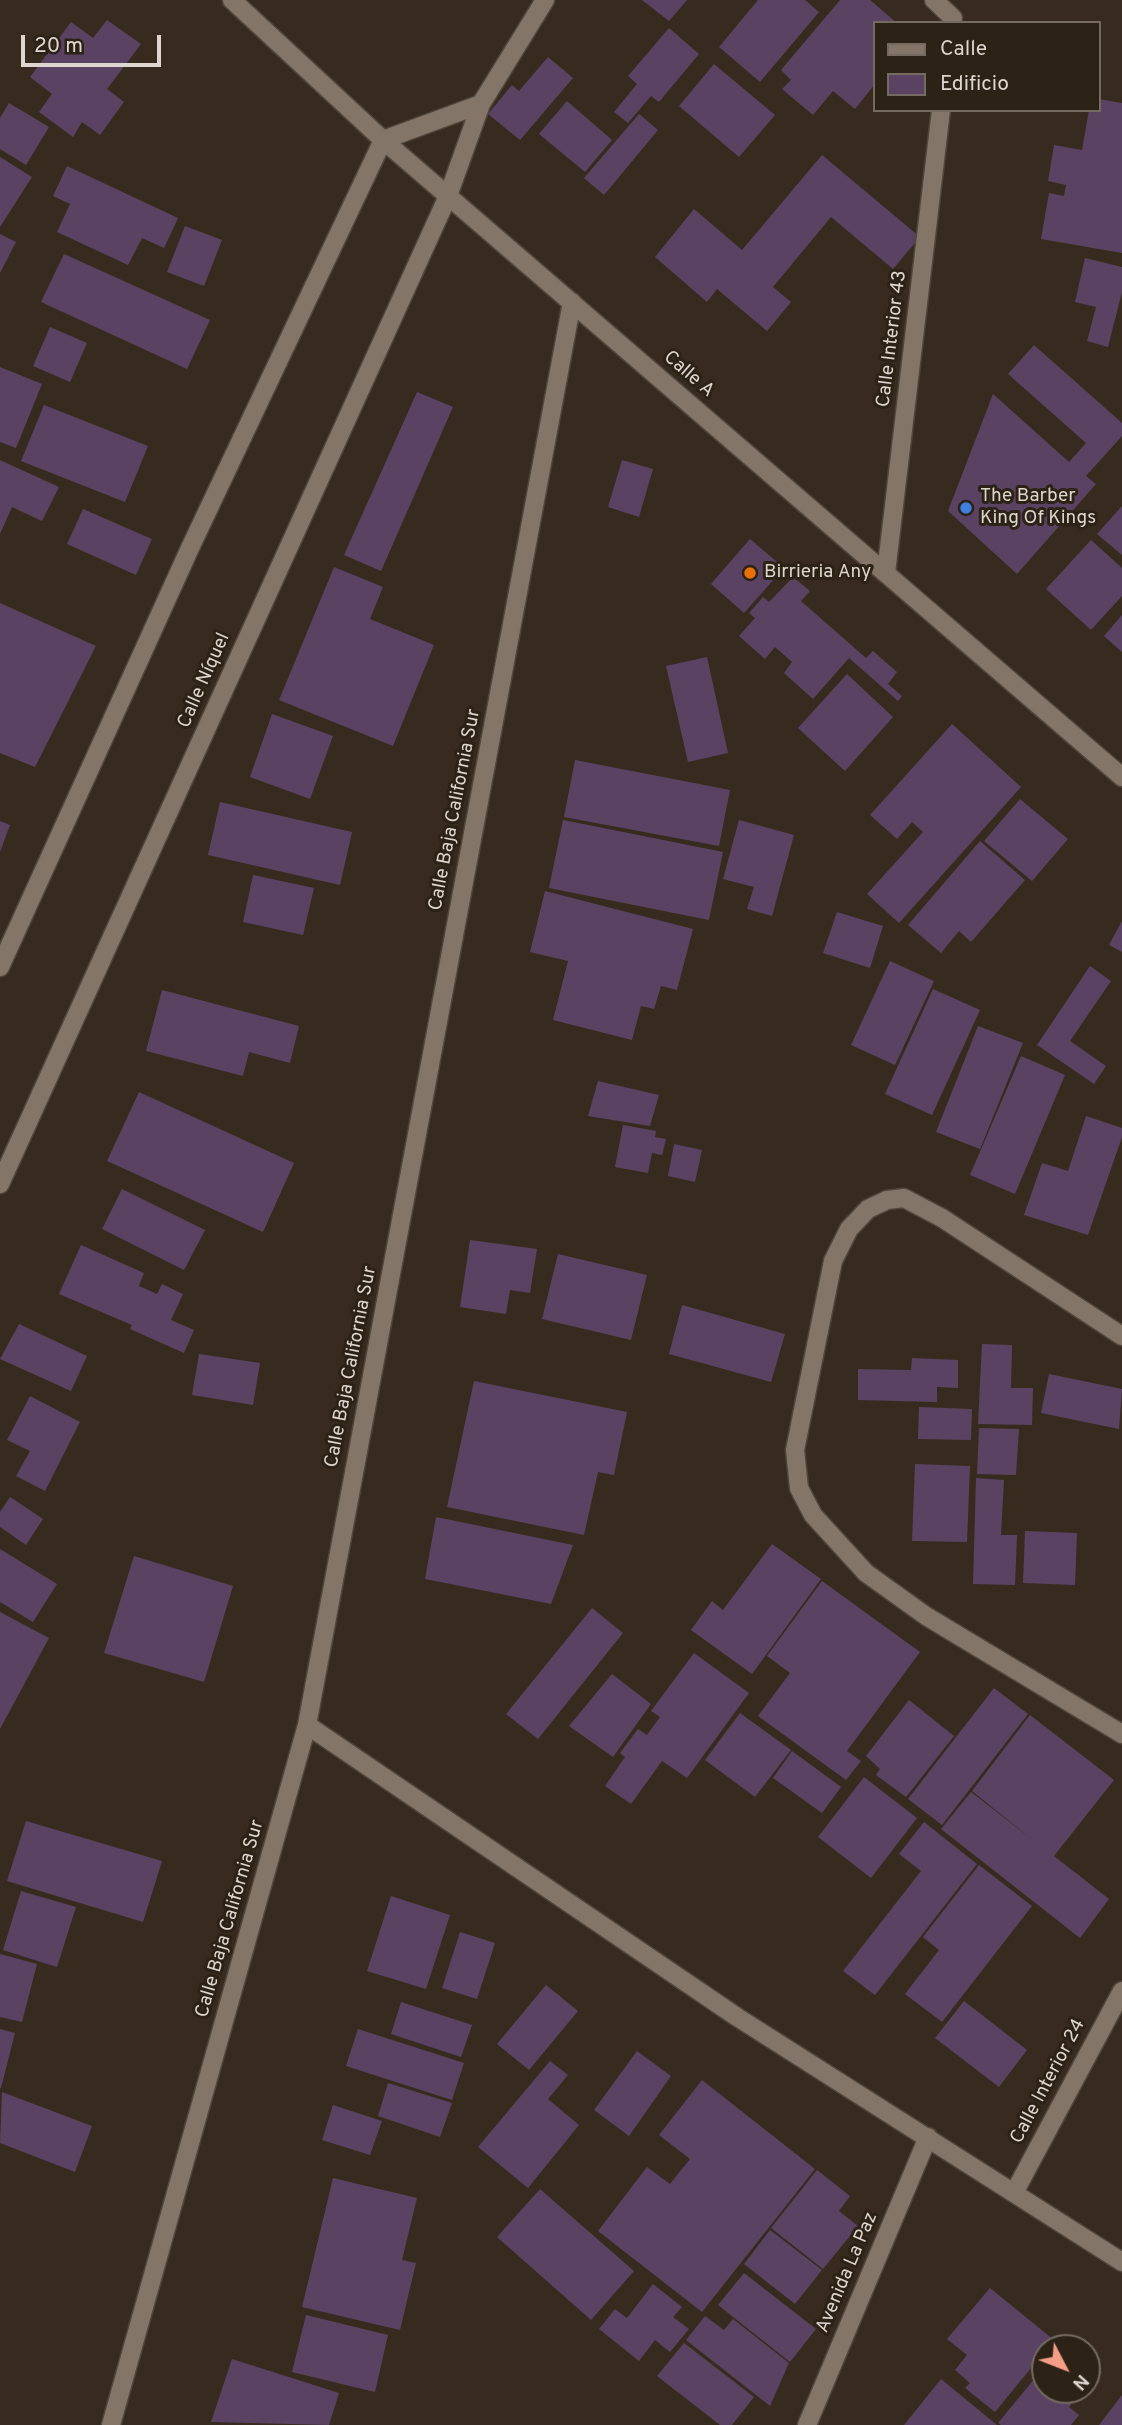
<!DOCTYPE html>
<meta charset="utf-8">
<style>
body{margin:0}
#map{position:relative;width:1122px;height:2425px;overflow:hidden;background:#372b20;font-family:Overpass,sans-serif}
canvas{display:block}
.legend{position:absolute;left:873px;top:21px;width:228px;height:91px;box-sizing:border-box;background:#2d2216;border:2px solid #746a60;margin:0;padding:9px 12px;list-style:none;font-size:21px;color:#ded6cf}
.legend li{display:flex;align-items:center;gap:14px;height:35px}
.legend b{width:35px;border:2px solid #746a60}
.north{position:absolute;left:1031px;top:2334px;width:70px;height:70px;box-sizing:border-box;background:#2d2216;border:2px solid #746a60;border-radius:50%;rotate:132deg;font-size:19px;font-weight:700;line-height:28px;text-align:center;color:#ded6cf}
.north::after{content:'';display:block;margin:auto;width:24px;height:32px;background:#f49e87;clip-path:polygon(50% 0,100% 100%,50% 72%,0 100%)}
.scale{position:absolute;left:21px;top:35px;width:140px;height:32px;box-sizing:border-box;border:4px solid #ded6cf;border-top:0;padding-left:9px;font-size:21px;line-height:24px;white-space:nowrap;color:#ded6cf;-webkit-text-stroke:5px #2d2216;paint-order:stroke}
</style>
<div id="map">
<canvas width="1122" height="2425"></canvas>
<ul class="legend">
<li><b style="height:9px;background:#837568"></b>Calle</li>
<li><b style="height:19px;background:#5a4362"></b>Edificio</li>
</ul>
<div class="north">N</div>
<div class="scale">20 m</div>
</div>
<script>
const ctx = document.querySelector('canvas').getContext('2d');
ctx.lineJoin = 'round';
function fillPath(path, color) { ctx.fillStyle = color; ctx.fill(path, 'evenodd'); }
const poly = rows => new Path2D(rows.map(r => 'M' + r).join(''));
function strokePath(path, color, width, dash) { ctx.strokeStyle = color; ctx.lineWidth = width; ctx.lineCap = dash ? 'butt' : 'round'; ctx.setLineDash(dash || []); ctx.stroke(path); }
function drawText(font, color, halo, rows, align = 'center') {
  ctx.font = font + ' Overpass,sans-serif'; ctx.lineWidth = 6; ctx.setLineDash([]); ctx.textBaseline = 'middle'; ctx.strokeStyle = halo; ctx.fillStyle = color; for (const [text, x, y, turn = 0] of rows) {
    ctx.save(); ctx.translate(x, y); ctx.rotate((+turn || 0) * Math.PI / 180); ctx.textAlign = isNaN(turn) ? turn : align; if (halo) ctx.strokeText(text, 0, 0); ctx.fillText(text, 0, 0); ctx.restore();
  }
}
fillPath(poly([
 [642,0,687,0,669,21],
 [758,0,805,0,819,12,760,82,719,47],
 [840,0,870,0,897,23,875,23,875,84,855,109,833,91,813,115,782,89,791,80,781,70],
 [107,20,141,44,107,89,124,102,100,135,82,122,73,137,39,112,52,94,30,77,71,22,93,38],
 [669,28,699,54,659,102,651,96,628,123,614,112,637,84,628,76],
 [548,57,573,78,520,140,488,114,512,85,519,91],
 [714,64,775,115,739,157,679,106],
 [1099,99,1122,103,1122,253,1041,239,1049,193,1064,196,1066,185,1048,181,1054,145,1082,150,1089,110,1099,110],
 [567,101,612,140,585,172,539,134],
 [9,103,49,127,26,165,0,149,0,118],
 [639,114,658,130,604,195,584,178],
 [822,155,920,237,893,269,831,217,773,287,791,302,767,331,717,289,707,302,655,257,694,209,742,250],
 [0,157,32,177,0,227],
 [67,166,178,218,164,248,142,238,128,265,57,232,70,204,53,196],
 [185,226,222,240,204,286,167,272],
 [0,234,16,242,0,273],
 [64,254,210,320,187,369,41,302],
 [1085,258,1122,267,1122,292,1108,347,1087,341,1096,307,1075,302],
 [50,327,87,343,70,382,33,366],
 [1034,345,1122,423,1122,436,1086,476,1096,484,1017,574,948,511,993,394,1069,462,1086,443,1008,374],
 [0,367,42,384,16,448,0,442],
 [417,392,453,407,381,571,344,555],
 [44,405,148,446,125,502,21,461],
 [0,460,59,487,42,521,12,507,0,534],
 [622,460,653,469,639,517,608,507],
 [1122,506,1122,555,1097,534],
 [83,509,152,539,136,575,67,544],
 [750,539,784,568,744,613,711,584],
 [1091,540,1122,568,1122,596,1091,630,1046,589],
 [334,567,383,587,370,619,434,645,393,746,279,700],
 [793,577,810,591,801,601,866,658,873,651,897,672,888,684,902,696,898,701,849,658,813,699,784,673,792,662,775,647,765,659,739,636,755,618,749,613,763,597,769,602],
 [0,603,96,646,35,767,0,753],
 [1122,615,1122,652,1104,636],
 [707,657,728,753,688,762,666,666],
 [847,674,893,717,845,771,798,728],
 [272,714,333,736,310,799,250,777],
 [952,724,1021,787,899,923,867,894,923,832,912,822,897,839,870,815],
 [575,760,730,790,719,846,564,817],
 [1020,799,1068,839,1032,881,984,841],
 [220,802,352,832,340,885,208,855],
 [563,820,723,852,709,920,549,888],
 [739,820,794,835,772,916,747,909,754,887,723,879],
 [0,821,10,825,0,852],
 [980,841,1025,880,971,942,959,931,941,953,908,925],
 [253,875,314,888,303,935,243,922],
 [545,891,693,929,677,990,661,986,654,1009,641,1006,632,1040,553,1020,568,961,530,952],
 [837,912,883,926,870,968,823,953],
 [1122,921,1122,952,1109,945],
 [890,961,934,981,895,1065,851,1045],
 [1090,966,1111,981,1070,1041,1106,1066,1094,1084,1037,1045],
 [933,989,980,1010,932,1115,885,1094],
 [162,990,299,1026,290,1063,249,1052,243,1076,146,1051],
 [978,1026,1023,1043,980,1149,936,1132],
 [1021,1056,1065,1075,1015,1194,970,1175],
 [598,1081,659,1095,650,1126,588,1116],
 [139,1092,294,1163,263,1232,107,1161],
 [1086,1116,1122,1128,1122,1137,1088,1235,1024,1215,1042,1163,1068,1171],
 [623,1125,656,1131,655,1137,666,1139,662,1155,652,1153,648,1173,615,1167],
 [674,1144,702,1150,695,1182,668,1176],
 [122,1189,205,1230,184,1270,102,1229],
 [470,1240,537,1249,530,1293,510,1290,506,1314,460,1307],
 [81,1245,144,1273,139,1286,157,1294,162,1284,183,1294,171,1320,194,1330,184,1353,130,1329,132,1325,59,1294],
 [558,1254,647,1275,631,1340,542,1319],
 [682,1305,785,1334,771,1382,669,1354],
 [19,1324,87,1356,71,1391,0,1359],
 [982,1344,1012,1345,1011,1388,1033,1388,1032,1425,978,1424],
 [199,1354,260,1363,253,1405,192,1395],
 [912,1358,958,1360,958,1388,937,1387,937,1402,858,1400,858,1369,911,1370],
 [1049,1374,1122,1389,1119,1429,1041,1413],
 [474,1381,627,1412,614,1475,598,1472,584,1535,447,1507],
 [30,1396,80,1422,45,1491,16,1476,30,1451,7,1440],
 [919,1407,972,1409,971,1440,918,1439],
 [979,1428,1019,1429,1016,1475,977,1474],
 [915,1464,970,1466,967,1542,912,1541],
 [976,1478,1004,1480,1001,1535,1017,1535,1015,1585,973,1584],
 [10,1497,43,1519,26,1545,0,1527,0,1512],
 [436,1517,573,1545,551,1604,425,1579],
 [1025,1531,1077,1533,1075,1585,1023,1583],
 [772,1544,821,1579,752,1674,691,1630,712,1601,723,1610],
 [0,1549,57,1584,33,1622,0,1602],
 [134,1556,233,1586,204,1682,104,1653],
 [822,1581,920,1652,847,1751,861,1761,846,1780,758,1716,790,1673,767,1656],
 [592,1608,623,1633,538,1739,506,1714],
 [0,1612,49,1638,0,1729],
 [694,1653,749,1693,687,1778,662,1761,631,1804,605,1786,625,1757,620,1753,638,1729,647,1735,660,1717,651,1711],
 [612,1674,651,1704,613,1757,569,1726],
 [994,1688,1028,1714,942,1825,908,1799],
 [909,1700,954,1736,906,1797,876,1775,880,1769,866,1756],
 [740,1713,791,1750,755,1797,705,1760],
 [1030,1715,1114,1780,1054,1856,1109,1899,1080,1938,941,1829,971,1792,1033,1840,972,1791],
 [792,1751,841,1787,822,1813,773,1778],
 [864,1777,917,1818,871,1878,818,1837],
 [26,1821,162,1861,143,1922,7,1881],
 [924,1822,977,1864,875,1995,843,1971,921,1871,899,1854],
 [979,1865,1032,1906,942,2022,905,1994,939,1950,923,1937],
 [21,1891,76,1907,57,1967,3,1950],
 [391,1896,450,1915,426,1989,367,1971],
 [460,1932,495,1943,477,1999,442,1988],
 [0,1954,37,1964,22,2022,0,2017],
 [546,1985,578,2011,529,2070,497,2044],
 [964,2001,1027,2050,999,2087,935,2038],
 [401,2002,472,2025,461,2057,391,2034],
 [0,2029,15,2033,1,2088,0,2088],
 [358,2029,464,2063,452,2100,346,2066],
 [637,2051,671,2076,629,2136,594,2110],
 [550,2061,568,2075,548,2099,579,2125,528,2188,478,2147],
 [702,2080,815,2169,702,2312,598,2231,647,2167,670,2184,690,2159,659,2135],
 [388,2083,452,2103,440,2137,378,2116],
 [2,2092,92,2126,75,2172,0,2143],
 [333,2105,382,2121,370,2155,322,2140],
 [817,2170,850,2196,839,2211,858,2226,823,2269,771,2228],
 [333,2178,417,2198,402,2260,416,2263,400,2330,302,2307],
 [540,2189,634,2271,591,2320,497,2237],
 [770,2230,822,2270,795,2304,744,2264],
 [744,2273,816,2329,790,2362,718,2305],
 [653,2284,682,2307,673,2317,689,2329,670,2352,655,2340,639,2361,599,2329,615,2309,627,2318],
 [990,2288,1054,2340,995,2412,965,2388,970,2383,955,2370,967,2355,947,2339],
 [306,2315,388,2335,375,2392,292,2372],
 [705,2316,724,2330,733,2319,789,2363,770,2406,686,2340],
 [684,2343,754,2397,732,2425,720,2425,657,2376],
 [232,2359,339,2393,329,2425,211,2422],
 [1045,2366,1045,2390,1083,2390,1069,2407,1079,2415,1071,2425,1001,2425,998,2423],
 [941,2379,997,2425,904,2425],
 [1122,2395,1122,2425,1099,2425]
]), '#5a4362');
const minor = poly([
 [232,0,383,140,1122,777],
 [934,0,953,18],
 [886,573,941,110],
 [0,967,190,548,383,140,481,104],
 [0,1184,448,196,481,104,545,0],
 [1122,1336,942,1218,904,1198,887,1200,868,1209,849,1229,833,1261,795,1450,799,1488,813,1515,866,1573,926,1616,1122,1734],
 [307,1725,737,2017,1122,2262],
 [1014,2193,1122,1991],
 [111,2425,307,1725,572,302],
 [807,2425,928,2137]
]);
strokePath(minor, '#50463c', 21);
strokePath(minor, '#837568', 18);
for (const [x, y, r, color] of [
 [966,508,7,"#3f7fe0"],
 [750,573,7,"#e8710a"]
]) { const dot = new Path2D(); dot.arc(x, y, r, 0, 2 * Math.PI); ctx.fillStyle = color; ctx.fill(dot); strokePath(dot, '#2d2216', 2.5); }
drawText('19px', '#ded6cf', '#2d2216', [
 ["Calle Interior 43",893,339,-83],
 ["Calle A",688,375,41],
 ["Calle Níquel",205,681,-66],
 ["Calle Baja California Sur",456,810,-79],
 ["Calle Baja California Sur",352,1367,-79],
 ["Calle Baja California Sur",231,1919,-74],
 ["Calle Interior 24",1049,2082,-62],
 ["Avenida La Paz",848,2273,-67]
]);
drawText('19px', '#ded6cf', '#2d2216', [
 ["The Barber",980,497],
 ["King Of Kings",980,519],
 ["Birrieria Any",764,573]
], 'left');
</script>
